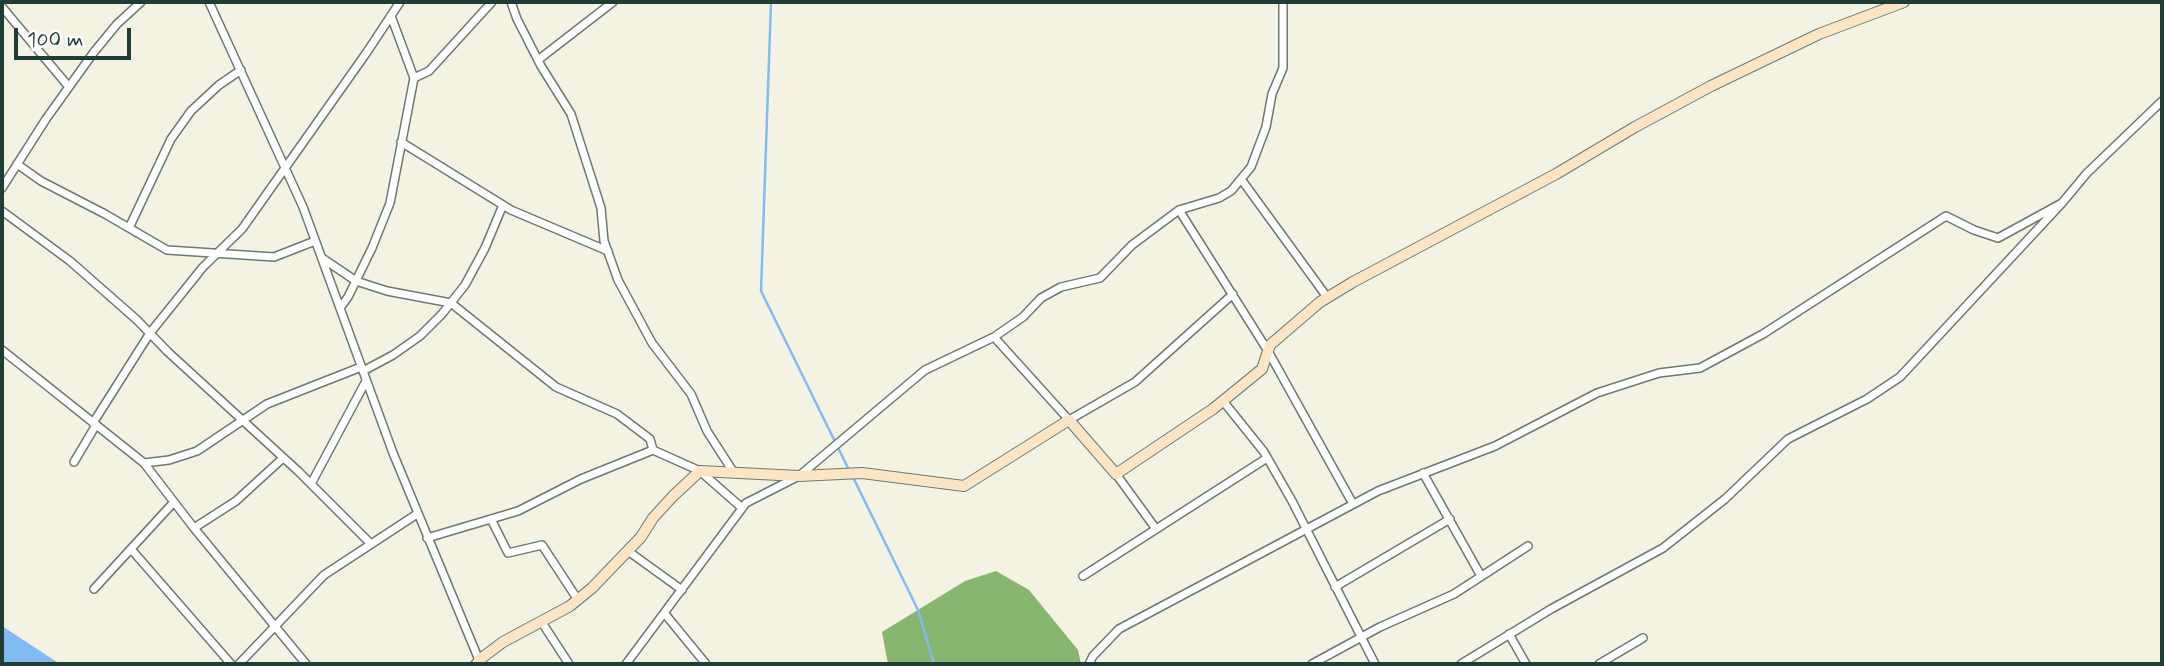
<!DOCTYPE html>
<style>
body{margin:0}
#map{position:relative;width:2164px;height:666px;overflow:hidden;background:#f4f2e2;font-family:Mynerve,sans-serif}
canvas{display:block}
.frame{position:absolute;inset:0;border:4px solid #1f3d34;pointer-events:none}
.scale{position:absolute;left:14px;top:28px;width:117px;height:32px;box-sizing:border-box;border:4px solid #1f3d34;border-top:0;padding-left:9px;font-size:21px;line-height:24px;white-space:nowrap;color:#1f3d34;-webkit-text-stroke:5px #fff;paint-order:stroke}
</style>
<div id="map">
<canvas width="2164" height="666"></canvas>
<div class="frame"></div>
<div class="scale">100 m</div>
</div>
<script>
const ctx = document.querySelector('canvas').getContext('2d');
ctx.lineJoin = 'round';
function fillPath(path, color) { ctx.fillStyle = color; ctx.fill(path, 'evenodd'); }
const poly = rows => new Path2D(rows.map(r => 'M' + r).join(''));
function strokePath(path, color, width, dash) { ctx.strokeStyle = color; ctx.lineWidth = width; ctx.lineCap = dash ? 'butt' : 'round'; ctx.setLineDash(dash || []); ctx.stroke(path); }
fillPath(poly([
 [996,571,1029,590,1078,650,1081,664,888,664,882,632,965,581]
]), '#87b66f');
fillPath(poly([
 [2,626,60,664,2,664]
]), '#81bbf2');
strokePath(poly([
 [771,2,761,291,849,470],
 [852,475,918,610,934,664]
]), '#81bbf2', 2.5);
const street = poly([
 [209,2,303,207,393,453,479,660,475,664],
 [511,2,517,19,541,66,571,114,601,208,604,241,618,280,652,343,691,394,707,431,734,473],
 [2,7,69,87],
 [538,60,613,2],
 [414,78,429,71,492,2],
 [401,142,511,210,608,251],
 [17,164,41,181,105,214,167,250,274,257,315,241],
 [1241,179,1327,297],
 [2,188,46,119,94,52,117,24,141,2],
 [1179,210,1268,351,1353,504],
 [2,211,70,261,137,320,168,352,298,471,371,544],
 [129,228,171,139,191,111,219,85,241,70],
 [322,258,356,281,387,291,451,303,556,387,617,414,650,439,653,450],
 [340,308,348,297,372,248,390,203,414,78,391,16],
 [994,337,1069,420,1135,382,1233,294],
 [2,350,144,463,194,528,306,664],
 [363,371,393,355,420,336,442,314,465,285,485,248,503,205],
 [1223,401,1264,452,1292,501,1375,664],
 [93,423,150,333,203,267,242,229,367,52,400,2],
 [74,462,96,425],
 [144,463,169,460,197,451,267,404,361,367],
 [1423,473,1481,576],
 [1116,474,1156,529],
 [311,484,366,381],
 [491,519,508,553,542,545,578,600],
 [194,528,236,501,283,458],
 [427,538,518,511,581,479,653,450,700,471,742,508],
 [131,549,231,664],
 [628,551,682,590],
 [1083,576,1267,458],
 [1335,587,1450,519],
 [94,589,174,502],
 [665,614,706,664],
 [541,621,569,664],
 [1509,634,1526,664],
 [239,664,324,575,417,514],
 [626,664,746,503,799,476,925,370,994,337,1023,317,1041,298,1061,287,1100,278,1132,245,1179,210,1219,198,1231,191,1251,167,1266,127,1272,94,1283,68,1283,2],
 [1089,664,1093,656,1119,629,1378,491,1495,446,1597,393,1659,373,1700,368,1763,334,1946,216,1974,230,1998,238,2062,203],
 [1312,664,1380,627,1454,594,1528,546],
 [1461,664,1551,609,1663,548,1725,499,1788,439,1867,399,1900,377,2062,203,2087,173,2162,101],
 [1599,664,1643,638]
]);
const secondary = poly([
 [481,664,479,660,503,642,570,606,592,588,641,537,653,518,673,496,700,471,799,476,862,473,964,486,1069,420,1116,474,1213,409,1262,369,1270,345,1320,302,1353,282,1556,174,1635,127,1711,86,1819,34,1904,2]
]);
strokePath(street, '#6a7c71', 10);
strokePath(secondary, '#6a7c71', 12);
strokePath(street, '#fff', 7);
strokePath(secondary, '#fce5c4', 10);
</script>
